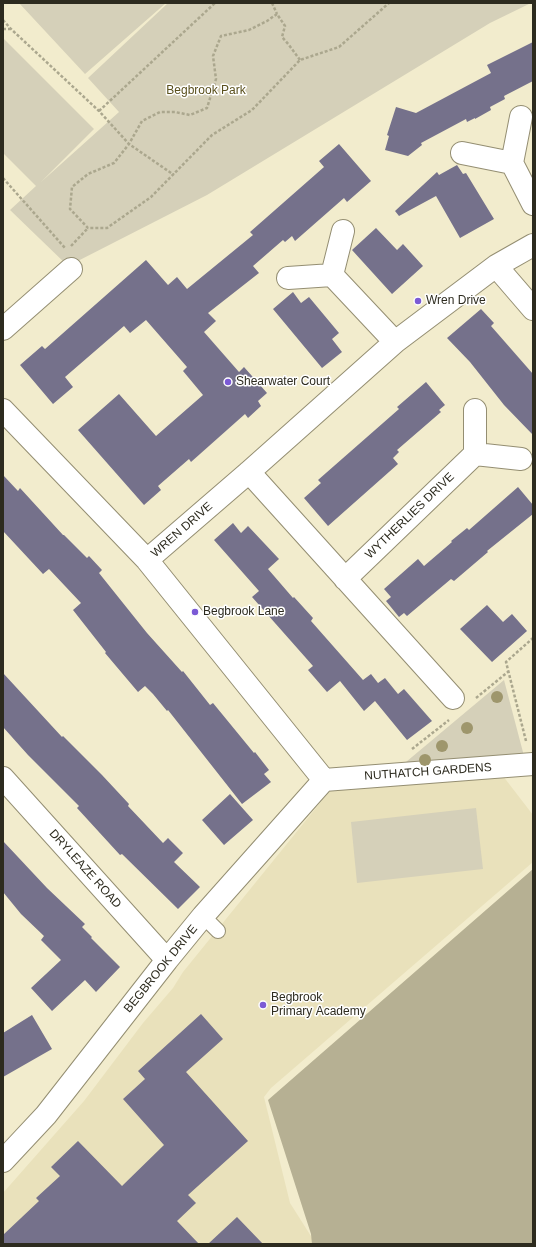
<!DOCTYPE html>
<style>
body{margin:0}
#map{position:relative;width:536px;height:1247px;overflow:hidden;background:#f2eccd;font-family:Arial,sans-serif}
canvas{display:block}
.frame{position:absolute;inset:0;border:4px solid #2d2b1f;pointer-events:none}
</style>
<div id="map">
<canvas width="536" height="1247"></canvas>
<div class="frame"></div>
</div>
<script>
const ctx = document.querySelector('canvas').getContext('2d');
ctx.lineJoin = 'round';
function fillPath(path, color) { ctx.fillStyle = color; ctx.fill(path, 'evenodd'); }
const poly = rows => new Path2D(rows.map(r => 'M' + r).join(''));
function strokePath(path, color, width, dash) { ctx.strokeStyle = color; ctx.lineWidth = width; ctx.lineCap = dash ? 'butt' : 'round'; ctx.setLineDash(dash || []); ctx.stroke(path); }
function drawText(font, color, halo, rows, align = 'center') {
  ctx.font = font + ' Arial,sans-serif'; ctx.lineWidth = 3; ctx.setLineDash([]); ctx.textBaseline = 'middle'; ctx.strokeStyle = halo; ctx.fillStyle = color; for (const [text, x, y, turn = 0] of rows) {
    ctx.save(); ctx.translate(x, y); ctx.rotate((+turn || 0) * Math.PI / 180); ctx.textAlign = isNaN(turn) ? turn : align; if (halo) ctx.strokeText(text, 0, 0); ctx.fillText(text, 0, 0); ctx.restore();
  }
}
fillPath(poly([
 [503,776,533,815,533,862,271,1088,264,1097,290,1203,316,1244,3,1244,3,1193,84,1101,143,1023,173,988,183,972,333,787]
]), '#e9e1bb');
fillPath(poly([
 [19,3,166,3,85,74],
 [168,3,531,3,490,23,207,195,68,266,10,210,36,186,3,153,3,40,4,39,94,129,41,182,119,112,88,78],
 [504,680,524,756,400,767],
 [476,808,483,869,357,883,351,822]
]), '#d5d0b9');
fillPath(poly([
 [533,869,533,1244,312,1244,311,1234,268,1100]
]), '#b6b093');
fillPath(poly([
 [533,42,533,81,504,96,505,99,490,107,491,110,475,119,475,118,467,122,466,119,421,143,422,145,408,156,385,150,389,136,387,135,396,107,416,113,491,73,487,65],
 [339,144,371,181,347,202,344,198,295,241,292,236,285,242,283,240,253,266,259,273,208,313,216,321,204,332,239,372,244,367,267,393,258,401,261,406,248,418,245,414,191,462,189,459,158,486,161,490,144,505,78,430,119,394,156,436,203,395,183,371,187,367,146,320,130,333,124,326,65,377,73,387,53,404,20,365,42,346,45,349,146,260,168,285,177,277,187,289,253,235,250,232,324,167,319,161],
 [457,165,463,174,466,173,494,219,460,238,436,196,399,216,395,211,437,172,439,175],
 [376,228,397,250,403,244,423,266,392,294,352,250],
 [293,292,301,303,309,297,339,333,332,339,342,352,322,368,273,309],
 [481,309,494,323,491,326,533,374,533,435,504,405,470,362,447,338],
 [426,382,445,405,439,410,441,412,397,450,399,452,393,458,398,464,328,526,304,498,321,483,318,480,399,409,397,407],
 [3,475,18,491,20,488,63,535,64,535,87,558,89,556,102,570,99,573,147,633,182,672,183,671,210,705,213,703,254,753,255,752,269,770,264,774,271,782,242,804,168,710,167,711,153,694,145,686,138,692,105,653,106,652,73,610,81,603,49,569,43,574,3,531],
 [518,487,533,505,533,514,487,551,488,552,454,581,451,579,407,616,404,613,399,617,386,601,391,597,384,589,418,559,424,566,452,542,451,541,467,528,469,530],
 [233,523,241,533,248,526,279,559,268,569,293,598,294,597,313,618,311,621,363,680,371,674,378,683,385,678,398,694,404,689,432,721,407,740,375,701,364,711,340,681,327,692,308,670,313,666,252,597,259,591,214,540],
 [487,605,503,622,512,614,527,631,492,662,460,629],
 [3,673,62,737,63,736,102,775,129,804,128,806,163,843,168,838,183,853,174,862,200,887,178,909,122,854,120,855,77,808,79,806,28,755,3,727],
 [230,794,253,820,224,845,202,820],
 [3,841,47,888,85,924,82,927,92,937,91,938,120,967,96,992,85,980,52,1011,31,988,61,960,41,940,44,936,21,914,3,892],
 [201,1014,223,1039,186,1072,248,1141,188,1195,196,1203,177,1221,199,1244,3,1244,3,1235,39,1201,36,1198,60,1176,51,1167,78,1141,122,1186,164,1145,123,1099,145,1079,138,1071],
 [32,1015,52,1049,3,1077,3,1033],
 [237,1217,263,1244,208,1244]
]), '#75718b');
const service = poly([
 [203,916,218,931]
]);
const minor = poly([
 [462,153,512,163,521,117],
 [512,163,533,204],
 [496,266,533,309],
 [332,275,395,342],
 [288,278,332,275,343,231],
 [3,329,71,269],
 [3,410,147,560,324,780],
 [475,410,475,454,521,459],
 [249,472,453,698],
 [147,560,249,472,395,342,496,266,533,245],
 [345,579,475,454],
 [3,778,167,960],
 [324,780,533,764],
 [3,1161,46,1115,167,960,203,916,324,780]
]);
strokePath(service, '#948e72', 16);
strokePath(minor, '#948e72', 24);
strokePath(poly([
 [272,3,277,14],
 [3,20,11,29,99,111,129,144,174,175],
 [3,29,10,29],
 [300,60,289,45,282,37,285,26,277,14,267,21,249,30,221,36,213,56,216,79,207,108,190,115,175,112,160,112,142,121,129,144,114,163,88,174,72,187,70,209,88,228,107,228,151,197,212,135,252,110,300,60,339,47,389,3],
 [99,111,215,3],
 [3,178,65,248],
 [71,246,88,228],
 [476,698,509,671],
 [526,741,506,662,533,638],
 [412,749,449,720]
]), '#aba78e', 2.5, [3, 2]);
strokePath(service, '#fff', 14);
strokePath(minor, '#fff', 22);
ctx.fillStyle = '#9e966c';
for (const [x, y] of [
 [497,697],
 [467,728],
 [442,746],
 [425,760]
]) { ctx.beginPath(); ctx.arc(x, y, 6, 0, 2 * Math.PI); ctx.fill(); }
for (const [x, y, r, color] of [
 [418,301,4,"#7b5ad5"],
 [228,382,4,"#7b5ad5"],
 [195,612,4,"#7b5ad5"],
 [263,1005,4,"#7b5ad5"]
]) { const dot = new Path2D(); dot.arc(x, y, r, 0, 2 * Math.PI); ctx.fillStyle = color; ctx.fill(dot); strokePath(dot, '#fff', 1.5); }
drawText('12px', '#5a501d', '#fff', [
 ["Begbrook Park",206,91]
]);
drawText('12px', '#2d2b1f', '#fff', [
 ["Wren Drive",426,301],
 ["Shearwater Court",236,382],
 ["Begbrook Lane",203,612],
 ["Begbrook",271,998],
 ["Primary Academy",271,1012]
], 'left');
drawText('12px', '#2d2b1f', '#fff', [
 ["WYTHERLIES DRIVE",410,516,-44],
 ["WREN DRIVE",182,530,-41],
 ["NUTHATCH GARDENS",428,772,-4],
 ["DRYLEAZE ROAD",85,869,48],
 ["BEGBROOK DRIVE",161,969,-51]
]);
</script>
